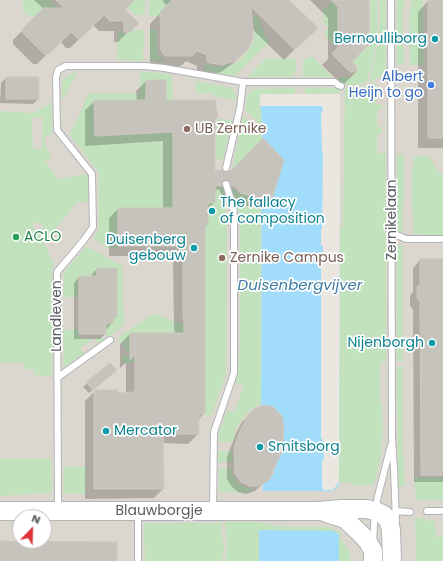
<!DOCTYPE html>
<style>
body{margin:0}
#map{position:relative;width:443px;height:561px;overflow:hidden;background:#ebe7e0;font-family:Poppins,sans-serif}
canvas{display:block}
.north{position:absolute;left:12px;top:509px;width:40px;height:40px;box-sizing:border-box;background:#fff;border:1px solid #bdbebf;border-radius:50%;rotate:23deg;font-size:11px;font-weight:700;line-height:16px;text-align:center;color:#595d60}
.north::after{content:'';display:block;margin:auto;width:14px;height:18px;background:#df3238;clip-path:polygon(50% 0,100% 100%,50% 72%,0 100%)}
</style>
<div id="map">
<canvas width="443" height="561"></canvas>
<div class="north">N</div>
</div>
<script>
const ctx = document.querySelector('canvas').getContext('2d');
ctx.lineJoin = 'round';
function fillPath(path, color) { ctx.fillStyle = color; ctx.fill(path, 'evenodd'); }
const poly = rows => new Path2D(rows.map(r => 'M' + r).join(''));
function strokePath(path, color, width, dash) { ctx.strokeStyle = color; ctx.lineWidth = width; ctx.lineCap = dash ? 'butt' : 'round'; ctx.setLineDash(dash || []); ctx.stroke(path); }
function drawText(font, color, halo, rows, align = 'center') {
  ctx.font = font + ' Poppins,sans-serif'; ctx.lineWidth = 3.5; ctx.setLineDash([]); ctx.textBaseline = 'middle'; ctx.strokeStyle = halo; ctx.fillStyle = color; for (const [text, x, y, turn = 0] of rows) {
    ctx.save(); ctx.translate(x, y); ctx.rotate((+turn || 0) * Math.PI / 180); ctx.textAlign = isNaN(turn) ? turn : align; if (halo) ctx.strokeText(text, 0, 0); ctx.fillText(text, 0, 0); ctx.restore();
  }
}
fillPath(poly([
 [0,0,443,0,443,561,0,561],
 [20,517,44,517,44,541,20,541]
]), '#dbd6ce');
fillPath(poly([
 [23,0,50,0,56,7,52,11,49,7,44,7,33,18,23,12],
 [135,0,145,0,145,15,135,15,127,7],
 [149,0,172,0,160,12,160,16,149,16],
 [370,0,377,0,378,32,374,56,366,83,353,85,338,84,338,77,352,77,353,73,357,72,357,66,352,62,370,45],
 [379,0,386,0,386,77,376,77,376,80,369,82,379,40,380,13],
 [397,0,405,0,402,19,404,64,397,65],
 [412,0,423,0,424,65,410,65,409,16],
 [332,1,338,7,338,42,341,45,337,48,326,37,325,31,329,28,323,21,323,10],
 [257,15,259,18,265,35,270,41,235,76,203,70,206,64,218,66,233,64,239,61,248,52,253,42,255,31,253,16],
 [118,30,122,30,123,33,128,34,135,30,144,30,143,61,117,60],
 [149,30,157,30,157,53,164,61,150,60],
 [311,55,332,77,303,77,303,59,308,59],
 [265,59,296,59,296,71,291,77,247,77],
 [77,72,62,102,62,84,65,78,71,74],
 [140,72,155,72,172,75,173,100,166,100,165,80,146,80,146,100,95,100,95,136,173,132,173,208,118,208,118,249,107,248,93,238,99,230,99,173,70,135,89,93,140,94],
 [196,81,232,88,236,94,235,100,213,96,213,93,195,93],
 [376,83,376,104,382,104,382,109,377,110,377,127,382,127,382,134,377,134,377,153,386,153,386,361,380,362,380,402,382,403,383,432,380,461,373,485,352,485,351,483,339,482,340,227,343,227,345,88,358,88],
 [295,88,295,94,260,94,262,126,245,110,248,94,254,89],
 [305,88,339,88,340,93,305,94],
 [52,103,52,133,44,137,47,151,52,158,45,161,58,179,86,174,89,178,89,202,77,202,49,237,43,230,42,223,33,223,33,229,35,229,46,241,45,243,54,266,52,269,52,376,34,375,34,369,24,369,23,363,0,362,0,111,33,113],
 [42,117,42,149,33,149,32,118],
 [243,116,262,133,262,140,232,170],
 [219,119,232,120,223,159,216,160,216,120],
 [397,155,404,155,403,232,397,232],
 [414,156,429,156,439,173,443,173,443,235,413,234,412,175],
 [215,186,220,186,224,188,227,227,226,373,211,417,205,414,205,224,208,225,208,203,215,203],
 [234,189,240,193,261,198,261,406,259,404,249,410,236,428,233,442,218,442,219,433,227,411,234,413,244,385,236,382,240,349,240,216,231,190],
 [86,246,122,266,124,325,99,344,94,338,80,348,84,354,64,368,63,330,79,329,79,338,106,338,106,319,117,318,117,268,97,268,96,277,79,277,78,297,63,297,64,272],
 [397,246,403,246,403,361,397,361],
 [154,314,176,322,184,323,184,333,130,333,130,355,135,356,135,363,122,363,122,355,129,355,118,337],
 [397,366,403,366,403,452,405,486,398,486],
 [218,451,233,451,233,462,218,462],
 [0,458,51,458,52,493,0,496],
 [64,467,86,467,85,494,63,494],
 [232,468,232,473,239,484,254,490,253,492,219,492,219,469],
 [414,477,443,477,443,500,418,500,416,498],
 [415,518,425,518,425,521,435,520,436,537,443,537,443,561,416,561],
 [225,522,257,522,276,526,329,527,342,533,339,537,349,550,351,561,339,561,334,531,260,530,259,561,225,561,227,549],
 [144,523,221,523,224,549,222,561,145,561]
]), '#c1e2bd');
fillPath(poly([
 [260,94,340,94,339,485,333,491,263,491,263,484,269,480,275,472,273,472,281,453,283,452,281,452,281,445,285,445,283,445,284,428,281,416,273,407,268,405,261,406,262,126],
 [259,530,334,531,339,535,339,561,259,561]
]), '#a1ddfa');
fillPath(poly([
 [260,94,340,94,339,482,333,490,323,490,322,483,322,460,324,459,323,439,321,439,321,257,323,257,323,246,321,246,321,229,322,229,323,153,322,153,321,113,323,113,322,106,260,106]
]), '#ebe7e0');
fillPath(poly([
 [34,0,133,0,123,10,137,23,118,42,114,42,114,31,99,31,93,25,70,48,66,48,60,41,37,64,33,64,13,44,13,40,44,9],
 [162,0,288,0,316,28,284,60,252,29,243,53,232,64,221,72,209,75,197,73,197,66,186,61,181,66,155,66,150,62,150,24,167,6],
 [310,0,368,0,351,62,356,67,356,72,345,83,340,83,322,65,328,59,328,18],
 [428,1,443,1,443,148,418,148,418,12],
 [6,78,38,99,33,104,0,103,1,83],
 [146,81,165,102,214,101,216,118,214,121,214,172,272,196,260,209,231,202,225,195,222,195,219,190,217,189,214,193,214,203,207,209,207,225,204,228,204,413,198,420,198,434,188,444,162,443,163,489,154,498,85,499,85,401,95,391,126,394,126,363,120,368,120,344,130,334,175,334,174,327,173,256,109,256,109,218,118,209,163,209,163,141,85,146,85,110,95,101,137,101,136,91],
 [420,260,443,260,443,482,414,482,413,309,410,306,410,296,413,292,413,268],
 [97,269,116,317,112,320,112,323,107,329,105,329,105,334,100,339,74,339,74,283,79,277,92,277,92,274],
 [110,364,112,374,89,393,83,387],
 [250,414,279,454,270,477,255,491,246,494,238,492,232,487,227,479,227,457,236,433,242,422]
]), '#0003');
const building = poly([
 [56,0,134,0,125,10,139,23,130,32,124,32,124,21,110,21,104,15,82,37,77,38,71,32,49,54,44,54,23,33,23,28,44,8,64,8,56,0],
 [172,0,289,0,318,28,295,50,251,7,253,30,252,40,247,51,236,60,223,65,211,63,207,62,207,55,197,51,192,56,165,56,161,51,160,12,172,0],
 [331,0,369,0,369,44,352,62,356,66,357,72,350,72,332,54,338,47,338,7,331,0],
 [428,0,443,0,443,138,428,138,428,0],
 [6,77,39,77,39,99,6,99,6,77],
 [146,80,166,80,166,100,215,100,218,118,215,118,215,171,222,170,227,172,232,170,263,138,284,160,273,196,270,200,240,193,235,186,231,186,229,180,225,180,222,183,222,186,215,186,215,203,208,203,208,225,205,225,205,414,199,414,199,434,163,434,164,489,94,489,94,390,118,390,118,393,135,392,135,355,130,360,130,333,184,333,184,320,183,317,183,246,118,246,118,208,173,208,173,132,95,136,94,100,146,100,146,80],
 [420,259,443,259,443,475,421,475,420,302,417,298,417,287,420,284,420,259],
 [97,268,117,268,117,317,113,317,113,324,106,323,106,334,79,334,79,276,97,276,97,268],
 [110,363,117,370,93,390,86,382,110,363],
 [264,405,273,407,282,416,284,428,282,453,281,453,269,480,258,486,250,486,241,482,235,473,234,448,240,431,248,415,254,409,264,405],
 [0,541,117,542,117,561,0,561,0,541]
]);
fillPath(building, '#c6c2bc');
strokePath(building, '#cfc8bf', 1);
const lane = poly([
 [391,0,392,439,394,469,396,522],
 [226,168,240,108,243,82],
 [392,233,406,239,443,239],
 [57,378,110,340],
 [58,510,57,272,84,240,93,227,92,174,57,130,56,77,58,70,66,66,145,66,164,68,243,82,335,82,338,85,341,86],
 [213,510,214,432,234,373,234,220,233,206,226,184],
 [395,511,410,512],
 [427,511,443,511],
 [373,542,375,511,378,496,391,445],
 [138,561,138,513]
]);
const secondary = poly([
 [0,511,317,511,343,509,367,509,378,512,384,515,389,522,391,530,392,561],
 [326,513,345,519,362,535,368,542,373,551,373,561]
]);
strokePath(lane, '#b1b4b7', 8);
strokePath(secondary, '#b0b4b7', 20);
strokePath(lane, '#fff', 6);
strokePath(secondary, '#fff', 18);
for (const [x, y, r, color] of [
 [435,39,4,"#0f9aa8"],
 [431,85,4,"#3f7fe0"],
 [187,129,4,"#8d6e63"],
 [212,211,4,"#0f9aa8"],
 [16,237,4,"#2e9e5b"],
 [194,248,4,"#0f9aa8"],
 [222,258,4,"#8d6e63"],
 [432,343,4,"#0f9aa8"],
 [106,431,4,"#0f9aa8"],
 [260,447,4,"#0f9aa8"]
]) { const dot = new Path2D(); dot.arc(x, y, r, 0, 2 * Math.PI); ctx.fillStyle = color; ctx.fill(dot); strokePath(dot, '#fff', 1.5); }
drawText('14px', '#0d838f', '#fff', [
 ["Bernoulliborg",427,39],
 ["The fallacy",220,203,"left"],
 ["of composition",220,219,"left"],
 ["Duisenberg",186,240],
 ["gebouw",186,256],
 ["Nijenborgh",424,343],
 ["Mercator",114,431,"left"],
 ["Smitsborg",268,447,"left"]
], 'right');
drawText('14px', '#366cbe', '#fff', [
 ["Albert",423,77],
 ["Heijn to go",423,93]
], 'right');
drawText('14px', '#785e54', '#fff', [
 ["UB Zernike",195,129],
 ["Zernike Campus",230,258]
], 'left');
drawText('14px', '#595d60', '#fff', [
 ["Zernikelaan",392,220,-90],
 ["Landleven",57,316,-90],
 ["Blauwborgje",159,511]
]);
drawText('14px', '#27864d', '#fff', [
 ["ACLO",24,237]
], 'left');
drawText('italic 15px', '#3e7aa2', '#fff', [
 ["Duisenbergvijver",300,286]
]);
</script>
